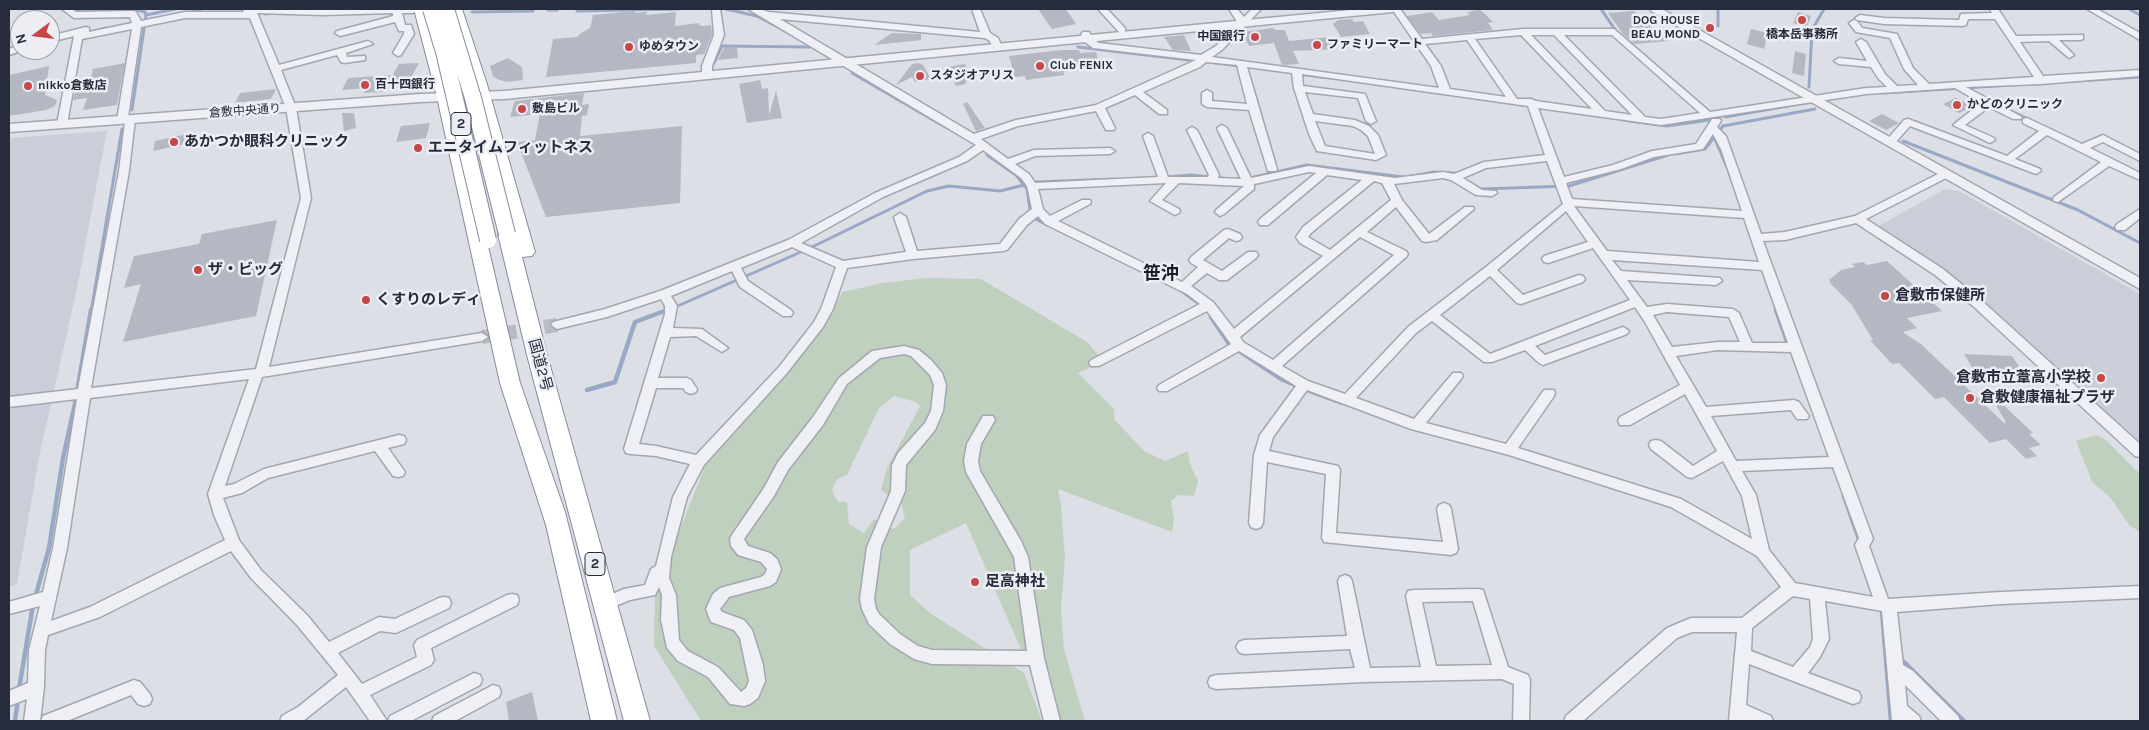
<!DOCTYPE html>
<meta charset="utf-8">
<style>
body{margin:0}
#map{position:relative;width:2149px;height:730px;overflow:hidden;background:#dddfe6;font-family:Karla,sans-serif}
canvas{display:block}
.frame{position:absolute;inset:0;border:10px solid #272c3c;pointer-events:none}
.north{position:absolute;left:10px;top:10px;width:50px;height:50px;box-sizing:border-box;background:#eceef4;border:1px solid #9da0aa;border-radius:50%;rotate:255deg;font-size:14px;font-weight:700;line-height:20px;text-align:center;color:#272c3c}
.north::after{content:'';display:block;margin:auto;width:18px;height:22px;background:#c74647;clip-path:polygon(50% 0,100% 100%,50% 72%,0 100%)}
</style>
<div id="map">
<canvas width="2149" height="730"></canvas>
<div class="frame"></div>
<div class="north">N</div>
</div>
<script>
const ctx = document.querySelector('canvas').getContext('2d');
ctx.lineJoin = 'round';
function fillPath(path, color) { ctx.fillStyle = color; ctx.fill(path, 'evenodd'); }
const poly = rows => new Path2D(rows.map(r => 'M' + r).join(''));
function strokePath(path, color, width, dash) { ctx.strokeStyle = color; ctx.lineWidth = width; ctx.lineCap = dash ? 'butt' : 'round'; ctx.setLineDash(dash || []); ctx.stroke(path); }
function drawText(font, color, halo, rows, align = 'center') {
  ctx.font = font + ' Karla,"Noto Sans JP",sans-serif'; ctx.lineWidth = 5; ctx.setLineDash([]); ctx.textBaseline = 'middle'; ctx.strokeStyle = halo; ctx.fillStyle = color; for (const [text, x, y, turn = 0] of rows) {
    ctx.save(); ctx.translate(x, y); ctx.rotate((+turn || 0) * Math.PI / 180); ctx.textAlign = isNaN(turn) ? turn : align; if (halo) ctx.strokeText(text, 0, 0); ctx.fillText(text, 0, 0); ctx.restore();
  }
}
fillPath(poly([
 [107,131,76,293,39,457,17,584,9,587,9,138],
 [1945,189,1959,191,2140,294,2140,449,1984,307,1875,228]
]), '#cbced8');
fillPath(poly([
 [927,278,981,279,1087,342,1097,353,1098,364,1078,373,1114,409,1115,420,1144,451,1165,461,1188,451,1190,464,1198,481,1194,496,1178,495,1171,501,1174,519,1172,532,1058,489,1061,505,1065,558,1061,609,1064,649,1085,721,1052,721,966,523,910,550,910,595,930,613,1024,673,1042,721,701,721,654,646,655,592,708,459,783,375,832,314,842,292,883,283],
 [894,396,916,402,920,406,887,468,881,490,902,505,905,518,894,529,874,519,864,533,849,524,847,502,838,502,832,490,837,479,847,475,879,408],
 [2097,435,2107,441,2140,474,2140,532,2129,525,2110,497,2092,482,2076,441]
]), '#c0d0be');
strokePath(poly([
 [76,9,86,12,128,9],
 [133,9,145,12,146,15],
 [726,9,744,13],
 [1601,9,1618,34],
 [1718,9,1718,26],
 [2129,9,2140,15],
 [548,10,557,10],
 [577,11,679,9],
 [472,12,533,11],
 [188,13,201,10],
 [743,13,757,16,789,33],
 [265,14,275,13],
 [146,15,175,9],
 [86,33,106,28],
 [1078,47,1197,61],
 [9,55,24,50],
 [714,63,722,46,810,47],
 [1215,63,1240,66],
 [852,73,947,128],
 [1299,74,1330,78],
 [1809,87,1812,30,1824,9],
 [1883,93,2140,77],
 [2005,108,2030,120],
 [132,110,146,15],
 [1725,117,1805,103],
 [1623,120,1667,126,1709,120],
 [1714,137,1729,172,1777,312],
 [1903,141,2078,210,2140,243],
 [1675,154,1705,149,1723,126,1815,109],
 [987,155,1016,175,1027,189,1030,210],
 [1412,176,1434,172,1454,173,1459,176],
 [1167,177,1191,175,1230,179],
 [1254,177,1307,165,1403,177],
 [1467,181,1481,189,1569,186,1668,155],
 [1034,218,1047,225],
 [1177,288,1202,306],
 [91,312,122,129],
 [664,312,810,248,927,191,949,186,1000,191,1036,182,1115,179]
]), '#99a8c5', 3);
strokePath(poly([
 [1776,310,1789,347],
 [1211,317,1230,345,1281,379,1295,385],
 [1304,389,1342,403],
 [587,390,615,382,635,322,667,310],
 [1844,496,1859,539],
 [35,598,49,548,63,458,75,404,91,310],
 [1882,611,1891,721],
 [1904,662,1964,721],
 [19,689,33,605],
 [15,721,18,699]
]), '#99a8c5', 4.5);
fillPath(poly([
 [1038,9,1066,9,1076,24,1052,29],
 [1478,10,1482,11,1493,22,1488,23,1493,30,1433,36,1431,33,1421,34,1407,16,1432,12,1439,20,1470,15,1467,12],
 [635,11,635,13,647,12,646,15,676,12,675,26,699,23,699,25,702,26,711,25,712,35,704,54,696,55,696,63,546,77,553,39,577,37,581,33,590,28,593,15],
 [1633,11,1644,17,1655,33,1661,32,1669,41,1635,44,1623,34,1608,13],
 [1798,12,1811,16,1807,27,1793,23],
 [1352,19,1354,22,1363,21,1370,34,1341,37,1333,24,1338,20],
 [1273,28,1275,30,1285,30,1289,41,1330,37,1335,49,1293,51,1299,64,1282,65,1274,43,1249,46,1242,32],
 [1751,29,1768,33,1764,49,1747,44],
 [892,33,921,34,921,40,874,45],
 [1184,35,1191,51,1173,50,1164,37],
 [737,47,738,58,718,60,724,48],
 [1062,50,1079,50,1080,53,1096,52,1099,64,1068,66,1070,71,1063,72,1065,75,1026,80,1025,76,1015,77,1009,56],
 [1795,51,1806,54,1804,76,1792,73],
 [508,58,522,67,523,80,506,82,497,79,493,76,490,66],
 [125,63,117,105,83,110,87,98,73,100,79,79,91,77,93,69],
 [419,63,409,81,389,82,399,64],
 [918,63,923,65,931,79,915,82,912,77,896,85,912,64],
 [965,64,972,80,965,82,966,84,956,86,948,67],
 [49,66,45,95,57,100,55,106,46,110,9,116,9,75],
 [391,75,383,92,364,93,366,88,342,90,348,78],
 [760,80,762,89,768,88,769,115,776,91,782,118,747,123,739,84],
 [276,89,271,99,235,103,240,93],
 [584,93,582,105,589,104,587,115,582,116,580,136,682,126,680,203,546,217,517,142,535,140,540,114,510,117,513,106,515,101],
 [1956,98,1957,98,1972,107,1959,113,1943,104],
 [967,102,985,128,976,131,963,104],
 [342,113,354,113,356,128,344,131],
 [1882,114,1899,123,1886,130,1869,121],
 [430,123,426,138,396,142,401,126],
 [196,132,194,142,153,151,155,141],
 [277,220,256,316,123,342,141,284,124,288,134,256,199,244,202,234],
 [1887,261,1942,311,1907,318,1917,328,1903,332,1922,345,2004,423,2006,422,1992,399,1995,397,2033,433,2029,434,2041,445,2029,448,2037,456,2026,459,2006,439,1990,443,1944,397,1935,399,1899,363,1892,364,1870,340,1873,340,1851,304,1831,284,1829,280,1841,270,1855,267,1852,264,1863,262,1867,265],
 [1964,354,2012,356,2027,379,1978,377],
 [532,692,538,721,509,721,506,702]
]), '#b4b8c3');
strokePath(poly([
 [482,337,557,325]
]), '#b9bbc4', 14, [14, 7]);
const minor = poly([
 [62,9,71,9,76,12,133,11,136,12,141,21,185,12,244,12,242,9,417,10,413,13,402,13,405,25,411,25,414,34,401,55,398,56,393,53,404,34,404,31,399,31,395,22,340,36,335,33,337,31,393,16,393,13,323,15,257,13,279,65,368,41,373,44,346,53,347,57,365,56,365,60,344,63,341,62,337,55,281,70,296,108,311,198,269,367,482,333,488,337,482,341,262,377,225,486,234,484,264,469,399,435,404,436,406,440,404,444,388,448,405,472,403,476,398,477,393,476,375,451,268,478,242,493,223,498,239,540,261,570,307,615,329,642,379,617,395,619,439,598,444,597,449,598,451,603,449,608,396,633,380,631,338,653,362,684,417,657,414,645,417,640,507,595,512,594,517,595,519,600,517,605,431,648,434,660,431,665,370,695,387,721,370,721,346,687,303,721,280,721,282,716,298,707,338,675,297,625,251,578,231,551,100,617,48,635,45,650,44,687,40,721,24,721,27,699,9,706,9,691,28,683,29,650,40,606,9,614,9,602,43,592,53,548,77,399,9,407,9,397,78,389,119,171,125,122,118,122,117,120,132,29,82,39,67,124,62,127,58,126,57,124,74,36,50,42,50,36,86,27,89,28,89,32,132,23,130,17,74,18,62,9],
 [185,18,250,18,286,108,301,198,256,369,91,388,129,171,135,119,134,117,128,117,141,27,185,18],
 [249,379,208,494,214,515,225,540,90,607,51,621,67,548,90,398,249,379],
 [712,9,720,9,724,35,712,66,712,75,707,78,702,75,702,66,714,35,712,9],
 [748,9,759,9,769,12,980,32,972,9,980,9,990,33,998,38,1002,47,1000,49,994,49,989,40,984,38,780,19,974,134,1016,120,1096,105,1196,60,1093,48,1085,42,1081,34,1083,32,1089,32,1094,40,1099,43,1201,55,1216,46,1238,23,1229,9,1237,9,1244,17,1252,9,1261,9,1222,50,1212,57,1439,88,1431,66,1392,9,1400,9,1422,39,1523,29,1614,29,1710,112,1866,88,1887,87,1878,78,1871,67,1839,64,1834,61,1839,58,1867,61,1856,42,1861,39,1866,42,1885,74,1897,86,1918,85,1904,69,1890,38,1856,32,1849,23,1854,20,1857,21,1862,28,1897,34,1913,68,1929,84,2034,77,1995,19,1968,19,1966,25,1963,26,1884,24,1857,20,1855,18,1860,15,1884,18,1959,20,1961,14,1992,13,1990,9,1998,9,2016,36,2083,35,2083,39,2080,40,2059,40,2074,55,2069,58,2049,41,2020,42,2043,76,2140,70,2140,76,2041,84,1966,87,2022,117,2021,119,2013,119,1989,107,1965,125,1994,138,1995,140,1990,143,1953,125,1981,103,1955,88,1866,94,1661,125,1538,108,1564,177,1613,165,1652,151,1696,144,1712,119,1720,119,1721,121,1717,127,1726,136,1761,234,1785,232,1855,216,1942,172,1950,172,1951,174,1950,176,1866,219,1943,269,1981,300,2140,444,2140,457,2135,456,1973,306,1935,275,1856,223,1785,240,1763,241,1873,539,1869,546,1888,599,2001,592,2140,586,2140,598,2001,604,1897,612,1903,665,1913,671,1958,716,1960,721,1941,721,1905,685,1907,706,1919,716,1921,721,1892,721,1882,611,1825,601,1829,639,1820,657,1808,673,1859,692,1861,697,1859,702,1853,704,1749,664,1746,705,1771,716,1773,721,1729,721,1737,632,1692,632,1677,638,1583,721,1564,721,1566,716,1667,628,1691,618,1742,618,1781,587,1757,556,1671,507,1509,455,1411,429,1307,390,1273,437,1269,451,1338,466,1340,470,1336,533,1443,542,1437,509,1439,505,1444,503,1449,505,1451,509,1458,549,1456,553,1451,555,1324,542,1322,538,1326,474,1267,462,1263,523,1261,527,1256,529,1251,527,1249,523,1254,455,1260,435,1296,386,1239,351,1167,391,1159,391,1157,388,1159,385,1231,344,1207,311,1099,366,1091,366,1089,363,1091,360,1200,304,1187,294,1045,224,1038,216,1027,225,1007,250,1003,251,913,259,847,268,833,309,823,327,787,373,704,465,687,497,671,557,669,578,676,595,679,640,688,651,718,667,741,692,746,688,749,681,740,638,734,630,711,622,706,609,713,594,720,588,761,577,765,574,767,569,761,562,738,555,731,546,730,539,732,535,764,488,778,462,813,417,839,378,872,351,904,346,919,350,931,360,942,373,946,385,943,411,935,430,906,465,905,491,881,547,874,599,876,609,879,614,900,634,918,646,932,650,1027,651,1014,557,966,472,964,461,967,444,983,416,993,416,995,420,981,444,978,461,980,471,1021,541,1028,557,1044,658,1060,721,1044,721,1030,665,932,664,914,659,890,644,869,624,862,609,860,599,867,547,891,491,892,465,898,453,925,423,931,411,934,385,930,375,911,356,904,354,880,358,847,384,823,425,788,470,774,496,744,539,748,546,770,553,777,559,781,569,776,582,770,586,729,597,720,609,722,612,744,620,752,630,763,665,765,681,758,698,750,704,744,706,730,704,708,677,678,661,667,648,661,620,662,595,659,587,655,595,630,600,606,610,601,609,599,604,601,599,624,589,645,585,651,569,656,566,673,497,690,464,656,456,631,454,626,453,624,449,665,314,665,306,661,299,607,317,557,329,551,325,553,322,605,309,660,291,788,240,875,193,959,157,976,145,748,9],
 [1521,35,1592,109,1536,101,1531,99,1517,99,1475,39,1521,35],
 [1531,35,1554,35,1632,115,1605,111,1531,35],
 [1564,35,1612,35,1700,113,1661,119,1645,117,1564,35],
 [1467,40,1506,97,1450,89,1441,66,1425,44,1467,40],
 [1206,62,1237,65,1247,104,1212,101,1212,93,1207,90,1202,93,1202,104,1207,107,1249,110,1268,171,1276,171,1277,169,1247,67,1292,73,1294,88,1309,134,1317,151,1376,160,1386,155,1378,135,1369,126,1355,120,1313,114,1305,92,1358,98,1366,121,1371,124,1376,121,1365,94,1303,86,1302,74,1528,106,1545,155,1484,162,1454,174,1443,172,1395,178,1309,166,1251,178,1227,128,1222,125,1217,128,1241,179,1218,178,1219,175,1197,130,1192,127,1187,130,1209,175,1208,177,1168,177,1153,136,1148,133,1143,136,1158,177,1035,183,1029,174,1015,164,1035,156,1110,154,1115,151,1110,148,1034,150,1008,159,981,139,1018,126,1096,111,1106,130,1114,130,1115,128,1105,108,1135,95,1159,114,1167,114,1167,110,1143,92,1200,67,1206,62],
 [1315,121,1353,126,1361,130,1368,136,1375,154,1325,146,1315,121],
 [1713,134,1721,149,1742,211,1572,199,1566,183,1621,169,1654,157,1703,149,1713,134],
 [983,150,1021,178,1027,186,1032,209,1019,219,1000,244,917,251,906,217,900,213,894,217,906,252,843,261,801,243,883,197,967,161,983,150],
 [1547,161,1563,204,1486,267,1408,327,1345,394,1308,381,1282,366,1406,257,1408,254,1406,251,1367,232,1396,207,1422,241,1426,242,1437,240,1474,209,1473,207,1465,207,1429,234,1402,200,1394,184,1443,178,1451,180,1476,195,1492,196,1497,193,1496,191,1482,190,1463,178,1486,168,1547,161],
 [1309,172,1316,173,1260,219,1258,222,1260,225,1268,225,1327,175,1362,180,1303,227,1296,237,1300,243,1323,256,1234,329,1213,302,1191,286,1207,273,1219,280,1227,280,1256,258,1258,255,1256,252,1248,252,1222,271,1203,260,1229,238,1236,241,1240,240,1242,237,1240,234,1228,229,1224,230,1191,257,1189,260,1191,263,1198,267,1182,282,1058,221,1090,204,1091,202,1090,200,1082,200,1050,216,1043,209,1038,189,1166,183,1150,201,1175,215,1179,213,1180,211,1179,209,1162,200,1179,183,1244,186,1216,210,1215,212,1220,216,1224,214,1254,189,1254,184,1309,172],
 [1374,181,1382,183,1391,200,1330,250,1308,237,1311,233,1374,181],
 [1574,206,1744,218,1759,262,1607,251,1574,206],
 [1566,211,1588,242,1544,256,1542,259,1544,262,1548,263,1593,248,1630,300,1490,354,1440,315,1490,276,1517,303,1521,304,1583,282,1585,279,1583,276,1579,275,1523,295,1497,270,1566,211],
 [1360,237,1394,255,1273,360,1243,342,1240,337,1360,237],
 [792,247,836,267,821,309,814,322,779,367,696,455,656,446,639,444,656,388,683,388,686,392,691,394,696,392,697,389,691,380,687,378,658,378,670,337,696,336,722,352,728,348,702,329,673,328,677,306,671,296,732,271,740,287,783,316,791,316,793,313,791,310,748,281,741,268,792,247],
 [1612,260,1762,270,1788,343,1752,343,1739,313,1733,309,1667,304,1647,307,1627,280,1716,285,1722,281,1720,278,1621,271,1612,260],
 [1635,307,1645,322,1680,385,1620,417,1618,421,1620,425,1630,425,1685,394,1717,451,1693,466,1661,441,1656,440,1651,441,1649,445,1651,449,1687,477,1692,478,1723,461,1742,496,1752,539,1681,499,1518,448,1554,396,1555,393,1554,390,1544,390,1506,444,1426,423,1461,379,1463,376,1461,373,1453,373,1414,419,1356,398,1416,333,1432,321,1484,362,1492,362,1525,350,1539,363,1543,365,1627,334,1629,331,1623,327,1545,355,1535,346,1635,307],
 [1667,312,1729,317,1740,342,1718,342,1672,347,1653,315,1667,312],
 [1718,350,1791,352,1829,457,1736,461,1711,416,1791,410,1797,419,1807,419,1809,416,1799,402,1794,400,1706,407,1676,356,1718,350],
 [1833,467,1859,538,1855,545,1873,597,1795,583,1769,550,1756,495,1742,471,1833,467],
 [1793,596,1810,599,1813,639,1810,647,1793,667,1751,651,1752,628,1793,596],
 [1098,9,1107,9,1125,28,1125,32,1119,32,1098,9],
 [2087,9,2097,9,2140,33,2140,40,2087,9],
 [20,45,20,50,23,50,9,55,9,49,20,45],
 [2027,118,2082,144,2103,135,2140,154,2140,161,2103,142,2090,148,2140,173,2140,180,2109,166,2058,202,2054,201,2053,199,2054,197,2101,162,2047,135,2015,159,2040,169,2041,171,2036,174,1910,126,1894,144,1886,144,1885,142,1904,120,1908,119,2007,156,2039,131,2023,123,2023,119,2027,118],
 [2140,209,2140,218,2125,230,2117,230,2115,227,2117,224,2140,209],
 [1345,575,1350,577,1352,581,1370,668,1421,667,1406,596,1408,591,1413,590,1478,589,1483,590,1508,667,1528,675,1530,680,1529,721,1513,721,1514,684,1502,679,1364,682,1216,689,1210,687,1208,682,1210,677,1216,675,1355,668,1350,649,1244,654,1239,652,1236,647,1239,642,1244,640,1347,636,1338,581,1340,577,1345,575],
 [1473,601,1492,665,1436,666,1422,602,1473,601],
 [474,673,480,675,482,680,480,685,411,721,388,721,390,716,474,673],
 [134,680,140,682,150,694,152,699,150,704,144,706,138,704,131,695,67,721,41,721,43,716,134,680],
 [493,685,499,687,501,692,499,697,455,721,432,721,434,716,493,685]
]);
const tertiary = poly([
 [1362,9,1398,9,1393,12,504,99,420,102,9,132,9,124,420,94,504,91,1362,9],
 [1650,9,1662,9,2140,278,2140,289,1651,11,1650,9]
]);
const trunk = poly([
 [414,9,428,9,453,97,520,383,565,512,617,721,591,721,546,525,500,383,437,97,414,9],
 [448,9,462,9,486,81,535,252,532,256,522,257,547,355,650,721,624,721,527,355,498,234,501,230,511,229,470,81,448,9]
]);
strokePath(minor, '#a3a6b0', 3);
strokePath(tertiary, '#a3a6b0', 3);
strokePath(trunk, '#858b9c', 2);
fillPath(minor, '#eff0f5');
fillPath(tertiary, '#eff0f5');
fillPath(trunk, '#fff');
const trunkBridge = poly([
 [431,9,444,52,488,240],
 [446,9,473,98,507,234]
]);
strokePath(trunkBridge, '#858b9c', 18, []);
strokePath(trunkBridge, '#fff', 16);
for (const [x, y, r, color] of [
 [1802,20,5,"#c74647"],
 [1710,28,5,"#c74647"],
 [1255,37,5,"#c74647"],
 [1317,45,5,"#c74647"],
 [629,47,5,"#c74647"],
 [1040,66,5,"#c74647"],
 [920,76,5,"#c74647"],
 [365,85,5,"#c74647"],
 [28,86,5,"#c74647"],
 [1957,105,5,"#c74647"],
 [522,109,5,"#c74647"],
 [174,142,5,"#c74647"],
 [418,148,5,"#c74647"],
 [198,270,5,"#c74647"],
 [1885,296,5,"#c74647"],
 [366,300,5,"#c74647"],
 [2101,378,5,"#c74647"],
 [1970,398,5,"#c74647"],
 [975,582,5,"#c74647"]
]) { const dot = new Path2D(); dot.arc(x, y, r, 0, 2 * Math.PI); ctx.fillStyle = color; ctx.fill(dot); strokePath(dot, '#eceef4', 2); }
drawText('bold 12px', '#272c3c', '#eceef4', [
 ["DOG HOUSE",1700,21,"right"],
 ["BEAU MOND",1700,35,"right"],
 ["橋本岳事務所",1802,35,"center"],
 ["中国銀行",1245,37,"right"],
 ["ファミリーマート",1327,45],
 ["ゆめタウン",639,47],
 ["Club FENIX",1050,66],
 ["スタジオアリス",930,76],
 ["百十四銀行",375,85],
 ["nikko倉敷店",38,86],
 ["かどのクリニック",1967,105],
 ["敷島ビル",532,109]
], 'left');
drawText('12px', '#272c3c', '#eceef4', [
 ["倉敷中央通り",245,111,-4]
]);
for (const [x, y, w] of [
 [461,124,20],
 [595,564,20]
]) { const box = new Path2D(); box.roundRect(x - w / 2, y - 11.5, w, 23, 4); ctx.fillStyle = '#eceef4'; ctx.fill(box); strokePath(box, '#272c3c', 1); }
drawText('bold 14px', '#272c3c', null, [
 ["2",461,124],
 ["2",595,564]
]);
drawText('bold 15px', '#272c3c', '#eceef4', [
 ["あかつか眼科クリニック",184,142],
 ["エニタイムフィットネス",428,148],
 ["ザ・ビッグ",208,270],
 ["倉敷市保健所",1895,296],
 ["くすりのレディ",376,300],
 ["倉敷市立葦高小学校",2091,378,"right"],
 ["倉敷健康福祉プラザ",1980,398],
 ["足高神社",985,582]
], 'left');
drawText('15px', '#272c3c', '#eceef4', [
 ["国道2号",540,365,75]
]);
drawText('bold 18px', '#1a1d2c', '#eceef4', [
 ["笹沖",1161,274]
]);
</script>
